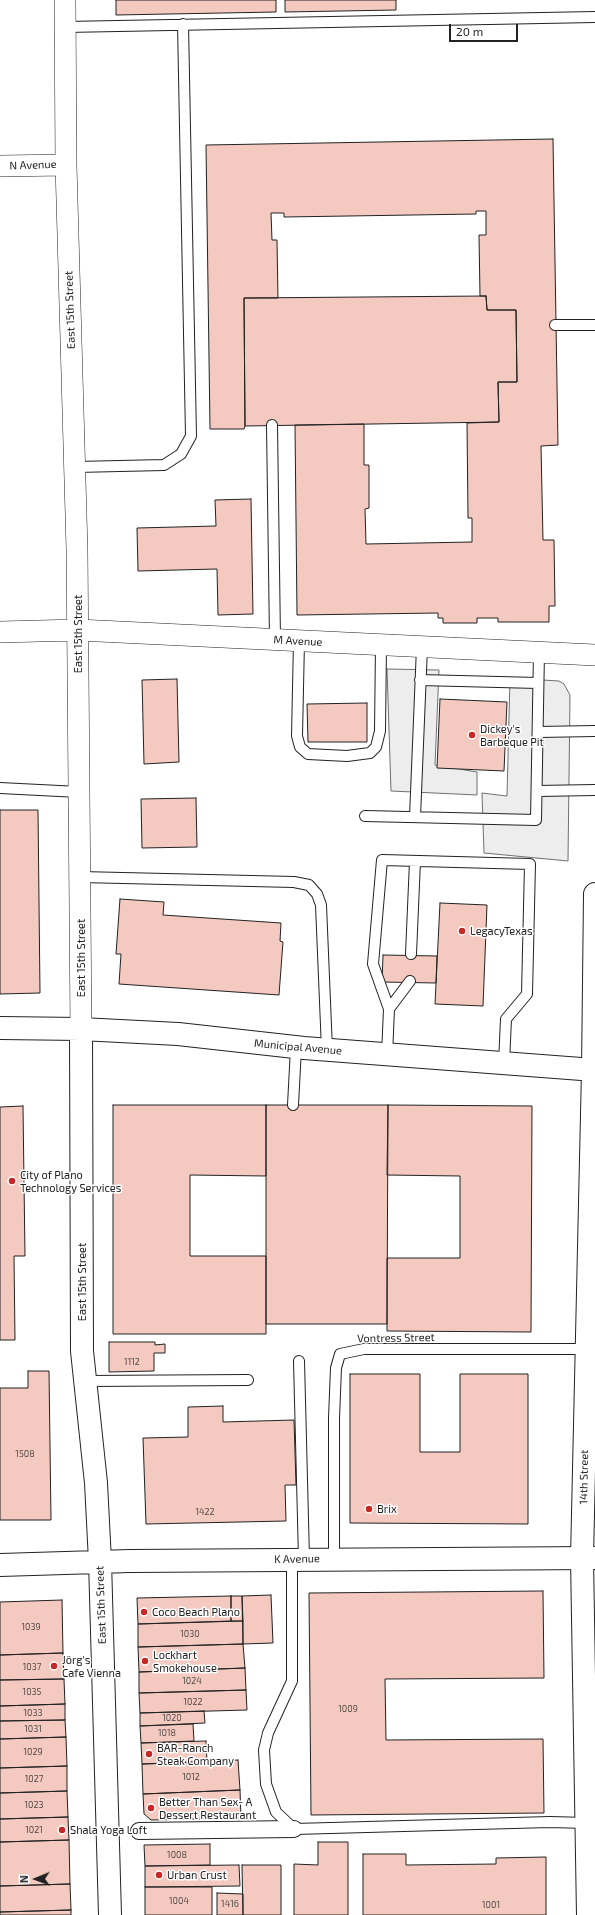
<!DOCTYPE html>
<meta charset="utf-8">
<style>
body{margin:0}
#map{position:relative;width:595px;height:1915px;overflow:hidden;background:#fff;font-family:"Exo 2",sans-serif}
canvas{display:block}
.north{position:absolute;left:16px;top:1859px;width:40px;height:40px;-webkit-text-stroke:3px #fff;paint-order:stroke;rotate:269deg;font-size:11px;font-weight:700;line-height:16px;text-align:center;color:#222}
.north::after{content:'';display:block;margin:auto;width:14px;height:18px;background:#222;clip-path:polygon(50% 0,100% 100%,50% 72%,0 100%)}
.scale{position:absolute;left:449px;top:24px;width:69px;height:18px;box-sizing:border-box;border:2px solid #222;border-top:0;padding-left:5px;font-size:12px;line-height:14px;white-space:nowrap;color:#222;-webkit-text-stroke:3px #fff;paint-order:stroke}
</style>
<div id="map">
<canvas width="595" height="1915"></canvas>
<div class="north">N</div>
<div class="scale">20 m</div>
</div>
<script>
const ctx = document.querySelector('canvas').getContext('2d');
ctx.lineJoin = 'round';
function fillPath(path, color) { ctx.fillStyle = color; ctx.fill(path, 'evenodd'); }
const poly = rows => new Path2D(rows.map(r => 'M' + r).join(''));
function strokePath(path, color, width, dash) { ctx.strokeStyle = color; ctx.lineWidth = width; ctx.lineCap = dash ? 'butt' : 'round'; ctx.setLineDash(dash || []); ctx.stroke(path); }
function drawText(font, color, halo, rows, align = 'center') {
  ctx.font = font + ' "Exo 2",sans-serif'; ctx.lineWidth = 3; ctx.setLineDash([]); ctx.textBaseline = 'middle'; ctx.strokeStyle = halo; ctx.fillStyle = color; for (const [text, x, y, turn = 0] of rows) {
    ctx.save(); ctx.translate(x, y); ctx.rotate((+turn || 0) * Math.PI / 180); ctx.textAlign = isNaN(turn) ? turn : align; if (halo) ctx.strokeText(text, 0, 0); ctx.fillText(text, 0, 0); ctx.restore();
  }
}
const parking = poly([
 [387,669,439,670,435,765,477,772,477,795,391,791,387,669],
 [510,678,559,681,564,684,570,695,568,861,484,853,482,793,507,796,510,678]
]);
fillPath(parking, '#ededed');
strokePath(parking, '#6f6f6f', 1);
const building = poly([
 [116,0,276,0,276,12,116,15,116,0],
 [285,0,396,0,396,10,285,12,285,0],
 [553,139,558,445,541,446,543,540,554,540,555,606,549,606,549,622,498,622,498,618,477,618,477,623,443,623,443,618,438,618,438,613,297,615,295,425,364,424,364,465,369,465,369,508,365,509,366,544,472,542,472,518,468,518,467,423,499,422,498,382,517,382,516,310,487,310,486,296,480,296,479,235,486,235,486,211,476,211,476,214,284,217,284,213,271,213,272,240,277,240,278,298,244,298,245,426,244,429,210,429,206,145,553,139],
 [486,296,487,310,516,310,517,382,498,382,499,422,245,426,244,298,486,296],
 [251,499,253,614,218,615,217,569,138,571,137,528,216,526,215,500,251,499],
 [177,679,179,762,144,764,142,680,177,679],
 [440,699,507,702,504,771,437,768,440,699],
 [367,703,367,742,308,742,307,704,367,703],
 [196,798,197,847,142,848,141,799,196,798],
 [0,810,38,810,40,993,0,994,0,810],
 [120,899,164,902,163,915,281,923,280,941,283,942,279,995,119,984,121,954,116,954,120,899],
 [440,903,487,905,483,1006,435,1004,440,903],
 [383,955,437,956,436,983,382,982,383,955],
 [113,1105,266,1105,266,1176,190,1175,190,1256,266,1256,266,1334,113,1334,113,1105],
 [266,1105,388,1105,387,1324,266,1324,266,1105],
 [388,1105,532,1106,531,1332,387,1331,387,1258,460,1258,460,1176,387,1175,388,1105],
 [23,1106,25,1256,14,1256,15,1340,0,1340,0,1107,23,1106],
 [109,1342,155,1342,155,1345,165,1344,165,1353,154,1353,154,1371,109,1372,109,1342],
 [28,1371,49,1371,51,1520,0,1520,0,1388,28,1388,28,1371],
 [350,1374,420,1374,420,1452,460,1452,460,1374,528,1374,528,1524,350,1523,350,1374],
 [223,1406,223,1422,294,1420,296,1485,285,1485,286,1521,146,1524,143,1438,188,1437,188,1407,223,1406],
 [543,1591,544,1678,385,1679,386,1740,543,1739,544,1813,311,1815,309,1593,543,1591],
 [271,1595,273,1643,243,1644,242,1596,271,1595],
 [231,1596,231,1621,138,1624,137,1598,231,1596],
 [231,1596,242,1596,243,1621,231,1621,231,1596],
 [62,1600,63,1653,0,1655,0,1602,62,1600],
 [243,1621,243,1644,138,1647,138,1624,243,1621],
 [243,1644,245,1668,139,1672,138,1647,243,1644],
 [63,1653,64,1679,0,1680,0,1655,63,1653],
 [245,1668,246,1690,139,1693,139,1672,245,1668],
 [64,1679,65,1704,0,1706,0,1680,64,1679],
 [246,1690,247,1710,140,1713,139,1693,246,1690],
 [65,1704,65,1720,0,1721,0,1706,65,1704],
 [204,1711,205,1723,140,1726,140,1713,204,1711],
 [65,1720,66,1737,0,1739,0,1721,65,1720],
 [193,1724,194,1741,141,1743,140,1726,193,1724],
 [66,1737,67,1766,0,1768,0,1739,66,1737],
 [206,1741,207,1762,142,1764,141,1743,206,1741],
 [238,1760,240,1790,143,1794,142,1764,238,1760],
 [67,1766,67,1791,0,1793,0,1768,67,1766],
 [240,1790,241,1818,151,1820,144,1814,143,1794,240,1790],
 [67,1791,68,1817,0,1819,0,1793,67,1791],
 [68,1817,69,1840,0,1842,0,1819,68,1817],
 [69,1840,70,1884,0,1886,0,1842,69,1840],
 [318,1842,348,1842,348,1915,294,1915,294,1864,318,1865,318,1842],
 [210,1844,210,1865,145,1866,144,1845,210,1844],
 [363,1854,406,1854,406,1865,496,1864,496,1858,546,1857,546,1915,363,1915,363,1854],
 [239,1865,240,1886,145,1887,145,1866,239,1865],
 [242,1865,281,1865,281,1915,243,1915,242,1865],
 [70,1884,71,1910,0,1912,0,1886,70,1884],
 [145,1887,212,1887,212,1915,145,1915,145,1887],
 [217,1893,243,1894,243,1915,217,1915,217,1893],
 [71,1910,71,1915,0,1915,0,1912,71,1910]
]);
fillPath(building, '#f3c9c0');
strokePath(building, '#222', 1);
const service = poly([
 [65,27,595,17],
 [555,325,595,325],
 [272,425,275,639],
 [76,467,164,465,181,454,191,436,183,24],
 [299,641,297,736,300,747,308,754,347,756,370,753,376,747,380,731,381,645],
 [420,680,538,683],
 [538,732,595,731],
 [0,788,79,792],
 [537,791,595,790],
 [365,816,536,820,539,652],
 [415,817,422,647],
 [80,877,294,882,309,885,317,894,321,905,327,1050],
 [411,954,415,861],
 [389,1009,410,981],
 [387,1055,389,1009,373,964,382,860,530,864,527,994,506,1019,504,1063],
 [293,1105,296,1048],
 [299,1361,304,1559],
 [85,1381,248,1380],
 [292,1559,292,1681,268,1733,264,1750,266,1784,276,1812,294,1829,550,1822,587,1823],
 [334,1559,334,1418,336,1368,340,1354,364,1349,587,1349]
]);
const pedestrian = poly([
 [139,1831,294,1829]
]);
const minor = poly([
 [65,0,66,165,77,550,81,1029],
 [0,166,66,165],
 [0,632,78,630,595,655]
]);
const tertiary = poly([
 [582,1558,588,1915]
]);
const secondary = poly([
 [0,1028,81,1029,178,1034,304,1048,595,1070],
 [81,1029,82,1351,96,1483,100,1561,110,1915],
 [582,1558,593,1070,595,894],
 [0,1565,130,1561,595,1558]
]);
strokePath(service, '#222', 12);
strokePath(pedestrian, '#222', 18);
strokePath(minor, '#222', 22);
strokePath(tertiary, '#222', 24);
strokePath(secondary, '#222', 24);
strokePath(service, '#fff', 10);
strokePath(pedestrian, '#fff', 16);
strokePath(minor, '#fff', 21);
strokePath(tertiary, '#fff', 22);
strokePath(secondary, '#fff', 22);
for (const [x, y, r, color] of [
 [472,735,4,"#c62828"],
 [462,931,4,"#c62828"],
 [12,1181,4,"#c62828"],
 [369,1509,4,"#c62828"],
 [144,1612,4,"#c62828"],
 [145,1661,4,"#c62828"],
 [54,1666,4,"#c62828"],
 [149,1754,4,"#c62828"],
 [151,1808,4,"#c62828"],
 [62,1830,4,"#c62828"],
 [159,1875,4,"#c62828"]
]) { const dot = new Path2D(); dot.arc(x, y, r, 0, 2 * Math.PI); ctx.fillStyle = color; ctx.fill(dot); strokePath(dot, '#fff', 1.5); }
drawText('9px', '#564c4a', null, [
 ["1112",132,1362],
 ["1508",25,1454],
 ["1422",205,1512],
 ["1039",31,1627],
 ["1030",190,1634],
 ["1037",32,1667],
 ["1024",192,1681],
 ["1035",32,1692],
 ["1022",193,1702],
 ["1009",348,1709],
 ["1033",33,1713],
 ["1020",172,1718],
 ["1031",33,1729],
 ["1018",167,1733],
 ["1029",33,1752],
 ["1012",191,1777],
 ["1027",34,1779],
 ["1023",34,1805],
 ["1021",34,1830],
 ["1008",177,1855],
 ["1004",179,1901],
 ["1416",230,1904],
 ["1001",491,1905]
]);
drawText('11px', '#222', '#fff', [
 ["N Avenue",33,165,-2],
 ["East 15th Street",70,310,-92],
 ["East 15th Street",78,634,-90],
 ["M Avenue",298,641,3],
 ["East 15th Street",81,958,-90],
 ["Municipal Avenue",298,1047,5],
 ["East 15th Street",82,1282,-90],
 ["Vontress Street",396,1338,-1],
 ["14th Street",584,1477,-89],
 ["K Avenue",297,1559,-1],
 ["East 15th Street",101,1605,-92]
]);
drawText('11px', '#222', '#fff', [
 ["Dickey's",480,729],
 ["Barbeque Pit",480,742],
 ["LegacyTexas",470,931],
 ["City of Plano",20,1175],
 ["Technology Services",20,1188],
 ["Brix",377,1509],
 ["Coco Beach Plano",152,1612],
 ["Lockhart",153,1655],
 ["Smokehouse",153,1668],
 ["Jörg's",62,1660],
 ["Cafe Vienna",62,1673],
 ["BAR-Ranch",157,1748],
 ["Steak Company",157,1761],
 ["Better Than Sex- A",159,1802],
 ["Dessert Restaurant",159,1815],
 ["Shala Yoga Loft",70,1830],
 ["Urban Crust",167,1875]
], 'left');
</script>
